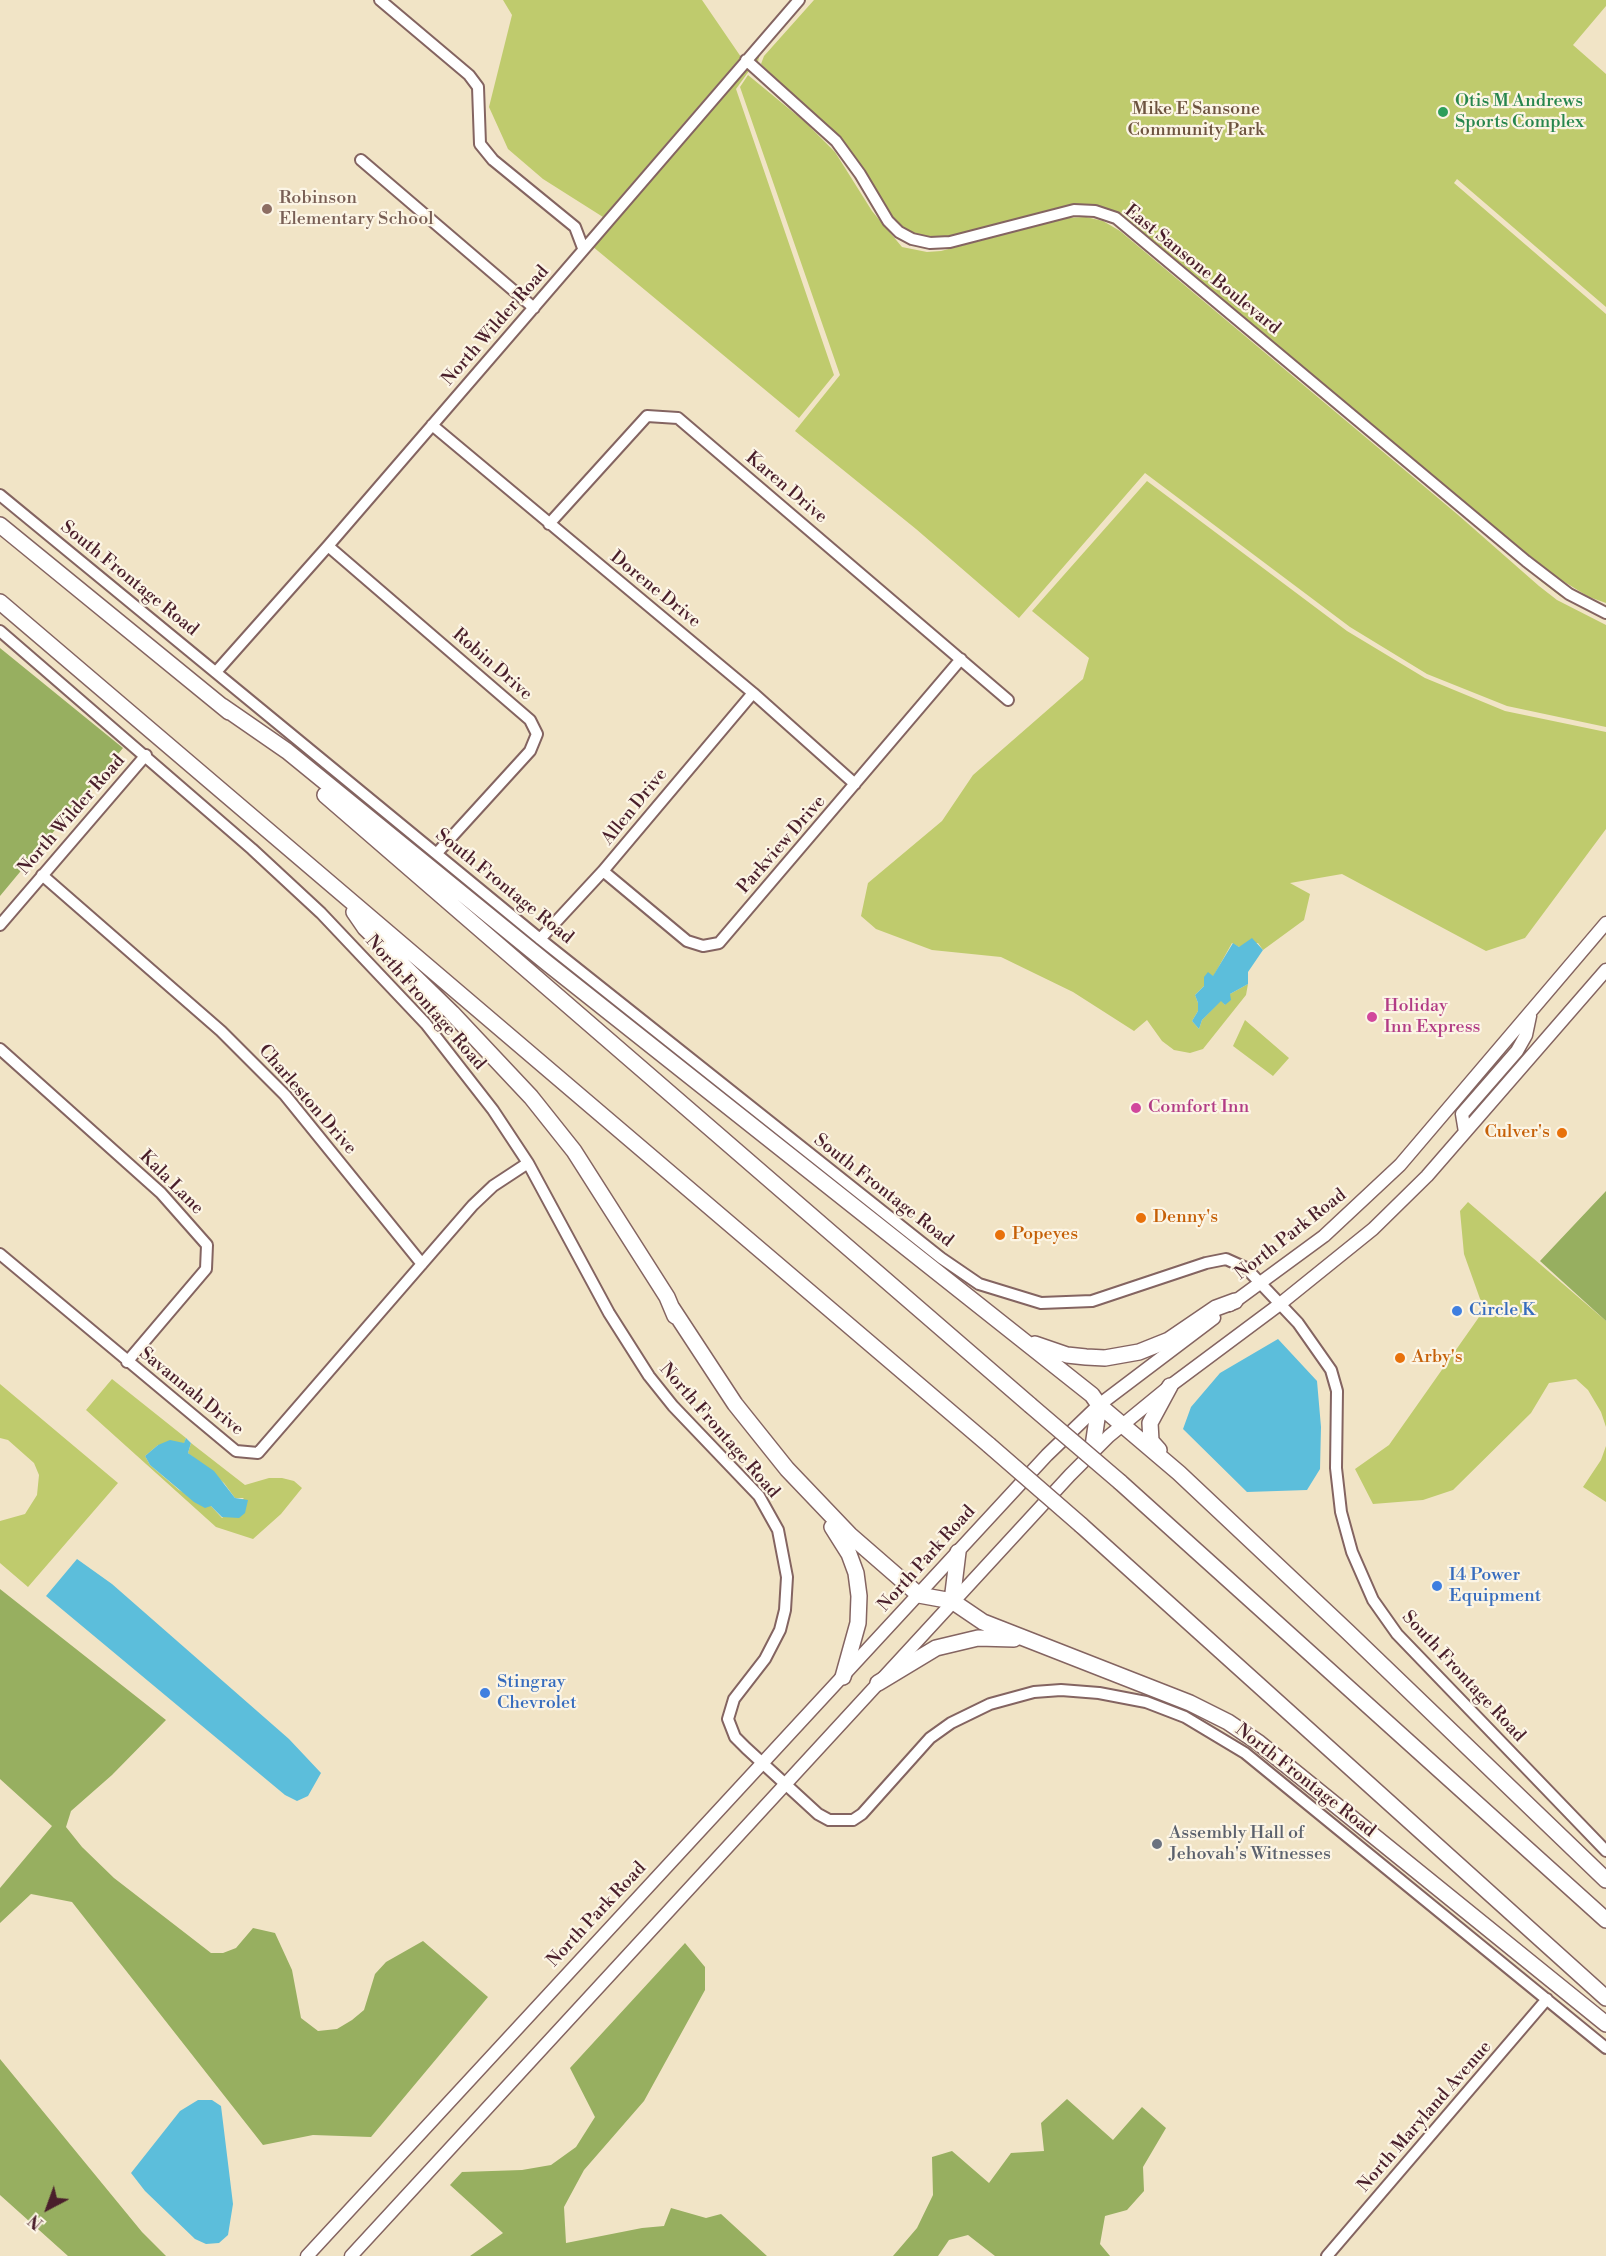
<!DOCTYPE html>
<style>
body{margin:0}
#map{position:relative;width:1606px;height:2256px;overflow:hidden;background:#f1e4c6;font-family:"Libre Bodoni",serif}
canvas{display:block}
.north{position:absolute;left:18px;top:2178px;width:60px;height:60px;-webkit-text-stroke:4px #fcf5e5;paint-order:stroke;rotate:221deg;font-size:16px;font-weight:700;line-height:24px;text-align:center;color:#4a1f2b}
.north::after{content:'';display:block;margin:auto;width:21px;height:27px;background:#4a1f2b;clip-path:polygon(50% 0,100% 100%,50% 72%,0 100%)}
</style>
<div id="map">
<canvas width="1606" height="2256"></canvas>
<div class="north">N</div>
</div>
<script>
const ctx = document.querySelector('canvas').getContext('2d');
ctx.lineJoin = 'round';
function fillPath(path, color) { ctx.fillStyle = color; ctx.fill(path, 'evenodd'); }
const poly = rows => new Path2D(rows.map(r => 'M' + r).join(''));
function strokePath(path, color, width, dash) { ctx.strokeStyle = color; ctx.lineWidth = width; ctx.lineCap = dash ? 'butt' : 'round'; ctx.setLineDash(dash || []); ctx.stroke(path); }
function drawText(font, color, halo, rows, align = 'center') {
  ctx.font = font + ' "Libre Bodoni",serif'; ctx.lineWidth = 4.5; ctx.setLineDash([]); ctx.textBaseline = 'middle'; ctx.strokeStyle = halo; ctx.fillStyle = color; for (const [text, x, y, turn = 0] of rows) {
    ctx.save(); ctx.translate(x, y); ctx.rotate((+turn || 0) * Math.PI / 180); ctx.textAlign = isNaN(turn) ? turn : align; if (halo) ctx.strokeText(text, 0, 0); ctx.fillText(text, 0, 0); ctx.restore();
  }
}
fillPath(poly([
 [503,0,702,0,741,57,603,217,543,179,508,149,489,107,512,15],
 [806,0,760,53,757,66,760,73,843,150,888,221,901,234,916,241,928,243,954,240,1056,213,1083,210,1120,221,1503,541,1555,582,1586,601,1606,608,1606,620,1560,596,1542,582,1460,510,1123,227,1105,216,1086,212,1066,214,941,246,928,247,904,242,877,209,838,148,808,118,749,71,736,89,834,375,799,418,592,246],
 [814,0,1606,0,1606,6,1573,45,1606,74,1606,307,1457,179,1454,183,1606,314,1606,603,1589,597,1558,578,1506,537,1123,216,1084,205,1056,208,954,236,918,237,903,229,883,205,847,146,761,64,764,56],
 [748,75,805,122,835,152,872,211,902,247,927,252,941,251,1067,218,1086,217,1103,221,1120,231,1457,514,1539,586,1557,600,1606,625,1606,727,1507,706,1427,674,1350,627,1145,473,1019,618,916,529,795,431,840,375,740,87],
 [1147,481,1347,631,1425,678,1505,711,1606,732,1606,829,1525,938,1486,951,1342,874,1290,883,1310,894,1304,920,1263,950,1258,943,1239,947,1232,943,1213,977,1195,995,1198,1003,1198,1011,1192,1021,1199,1029,1202,1020,1221,1000,1225,1005,1230,994,1248,984,1246,995,1203,1049,1190,1053,1174,1050,1162,1041,1147,1020,1134,1031,1073,992,1001,957,932,950,876,929,861,916,868,883,942,821,973,775,1083,679,1089,658,1032,611],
 [1245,1020,1289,1058,1273,1076,1233,1046],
 [1468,1202,1606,1321,1606,1427,1601,1412,1588,1390,1576,1379,1549,1383,1531,1413,1453,1490,1423,1500,1373,1504,1355,1469,1389,1445,1484,1310,1464,1254,1460,1211],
 [112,1379,186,1438,184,1444,158,1445,145,1456,150,1465,179,1490,211,1506,222,1518,244,1498,235,1498,224,1483,188,1453,191,1443,245,1485,269,1478,282,1478,294,1481,302,1488,281,1514,253,1539,216,1527,86,1410],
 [0,1384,118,1483,28,1587,0,1563,0,1521,25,1514,37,1495,39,1475,34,1463,8,1440,0,1438],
 [1606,1446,1606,1502,1583,1487,1601,1460]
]), '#bfcb6d');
fillPath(poly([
 [0,648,123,748,0,896],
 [1606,1191,1606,1321,1540,1261],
 [0,1589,166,1720,112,1775,71,1811,66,1827,82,1847,114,1878,211,1953,223,1953,236,1948,253,1928,275,1933,292,1970,301,2018,318,2031,337,2029,352,2020,364,2010,375,1974,386,1962,423,1941,488,1997,371,2137,313,2135,263,2145,72,1902,31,1894,0,1923,0,1888,52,1826,0,1779],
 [685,1943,705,1967,705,1990,644,2101,584,2170,564,2207,566,2243,642,2228,664,2226,671,2208,706,2218,721,2214,767,2256,470,2256,503,2233,450,2185,462,2172,522,2170,551,2165,576,2147,595,2117,570,2068],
 [0,2059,142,2232,166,2256,68,2256,0,2195],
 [1067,2099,1113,2140,1142,2107,1166,2128,1143,2167,1144,2191,1127,2210,1105,2216,1100,2244,1110,2256,995,2256,968,2235,949,2240,938,2256,893,2256,917,2228,933,2195,932,2157,952,2151,989,2183,1011,2153,1044,2151,1041,2123]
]), '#97af60');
fillPath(poly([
 [1252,938,1263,950,1248,972,1248,984,1230,994,1231,1000,1225,1005,1221,1001,1202,1020,1199,1029,1192,1021,1198,1011,1198,1003,1195,995,1204,986,1204,977,1208,972,1213,976,1233,943,1239,947],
 [1278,1339,1317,1381,1321,1427,1320,1469,1307,1490,1247,1492,1183,1429,1191,1407,1220,1373],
 [186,1438,191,1443,188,1453,214,1471,235,1498,248,1500,245,1513,239,1518,222,1517,211,1506,205,1508,194,1502,150,1465,145,1456,158,1445,170,1440,184,1443],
 [77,1559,112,1584,289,1739,321,1773,308,1796,297,1801,285,1795,46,1596],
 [198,2100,212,2100,221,2106,233,2204,228,2235,219,2243,206,2244,195,2239,145,2191,131,2173,180,2111]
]), '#5cbedb');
const minor = poly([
 [380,0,469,75,478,87,480,144,493,160,575,227,583,248],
 [746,60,836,141,860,174,888,221,899,232,912,239,930,243,950,242,1074,210,1095,211,1116,218,1526,561,1569,594,1606,613],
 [361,160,534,308],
 [432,425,753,693,855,784],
 [0,495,540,939,941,1258,979,1284,1041,1303,1092,1301,1206,1263,1226,1259,1246,1268,1298,1323,1331,1370,1337,1391,1336,1468,1341,1512,1352,1552,1373,1600,1397,1634,1606,1851],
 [549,524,647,416,678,418,1008,700],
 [328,546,530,720,537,734,530,751,437,853],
 [0,631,252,849,321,913,426,1024,493,1110,528,1163,609,1313,649,1376,673,1406,759,1496,778,1530,787,1577,785,1610,780,1630,765,1659,734,1699,728,1719,735,1737,746,1748,818,1814,829,1820,853,1820,862,1814,930,1738,951,1723,990,1704,1034,1692,1061,1690,1099,1693,1146,1702,1185,1717,1245,1753,1606,2048],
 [216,672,328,546,799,0],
 [603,871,687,941,703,946,719,943,961,659],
 [42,875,221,1031,285,1095,422,1264],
 [0,925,146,755],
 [540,939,603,871,753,693],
 [0,1049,161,1193,207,1245,206,1269,127,1362],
 [0,1254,236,1451,258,1453,473,1205,493,1186,528,1163],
 [1327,2256,1547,1999]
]);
const major = poly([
 [1465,1132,1462,1114,1517,1051,1526,1035,1530,1016],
 [1230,1305,1324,1236,1400,1165,1606,923],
 [307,2256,1047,1455,1099,1405,1214,1318],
 [351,2256,1070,1475,1109,1436,1170,1386,1280,1304,1373,1229,1427,1176,1606,970]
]);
const highway = poly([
 [0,525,229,712],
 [0,602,989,1445],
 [222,706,287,751,547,963,1092,1395,1099,1405,1179,1473,1348,1632,1606,1880],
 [325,795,1030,1405],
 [354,912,365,928,452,1013,531,1097,574,1151,667,1297,675,1316],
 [672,1308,735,1404,787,1469,850,1535,919,1595,952,1601,983,1622,1190,1703,1228,1722,1259,1743,1606,2024],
 [1035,1344,1067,1355,1086,1357,1105,1358,1139,1352,1169,1340,1216,1308,1235,1301],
 [1159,1450,1151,1441,1150,1423,1170,1386],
 [1092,1453,1099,1405],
 [1120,1482,1606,1920],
 [1081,1525,1606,1998],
 [832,1527,849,1554,856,1573,859,1596,858,1623,843,1677],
 [952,1601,958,1552],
 [878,1683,936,1648,978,1638,1014,1639]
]);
strokePath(minor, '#846461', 14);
strokePath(major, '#846461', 15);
strokePath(highway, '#846461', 18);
strokePath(minor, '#fff', 10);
strokePath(major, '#fff', 12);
strokePath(highway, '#fff', 15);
const highwayBridge = poly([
 [1030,1405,1120,1482],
 [989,1445,1081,1525]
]);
strokePath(highwayBridge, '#846461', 18, []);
strokePath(highwayBridge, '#fff', 15);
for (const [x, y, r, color] of [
 [1443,112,6,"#2e9e5b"],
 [267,209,6,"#8d6e63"],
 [1372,1017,6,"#d1479c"],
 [1136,1108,6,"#d1479c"],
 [1562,1133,6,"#e8710a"],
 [1141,1218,6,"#e8710a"],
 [1000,1235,6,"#e8710a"],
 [1457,1311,6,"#3f7fe0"],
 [1400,1358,6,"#e8710a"],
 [1437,1586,6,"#3f7fe0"],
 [485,1693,6,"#3f7fe0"],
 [1157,1844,6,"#6b7280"]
]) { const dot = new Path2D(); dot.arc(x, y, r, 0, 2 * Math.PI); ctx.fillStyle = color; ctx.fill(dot); strokePath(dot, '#fcf5e5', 2); }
drawText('18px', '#27864d', '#fcf5e5', [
 ["Otis M Andrews",1455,102],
 ["Sports Complex",1455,123]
], 'left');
drawText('18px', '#6d533f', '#fcf5e5', [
 ["Mike E Sansone",1196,110],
 ["Community Park",1196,131]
]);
drawText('18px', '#785e54', '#fcf5e5', [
 ["Robinson",279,199],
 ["Elementary School",279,220]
], 'left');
drawText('18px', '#4a1f2b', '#fcf5e5', [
 ["East Sansone Boulevard",1202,270,39],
 ["North Wilder Road",496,326,-49],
 ["Karen Drive",786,488,40],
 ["South Frontage Road",129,579,39],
 ["Dorene Drive",655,590,39],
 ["Robin Drive",492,665,41],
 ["Allen Drive",635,807,-51],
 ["North Wilder Road",72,815,-49],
 ["Parkview Drive",782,845,-49],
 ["South Frontage Road",504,887,39],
 ["North Frontage Road",425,1003,49],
 ["Charleston Drive",307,1100,49],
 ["Kala Lane",171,1183,45],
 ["South Frontage Road",883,1191,38],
 ["North Park Road",1291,1235,-38],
 ["Savannah Drive",191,1392,39],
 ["North Frontage Road",719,1431,49],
 ["North Park Road",927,1559,-48],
 ["South Frontage Road",1463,1677,47],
 ["North Frontage Road",1305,1781,38],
 ["North Park Road",597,1915,-47],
 ["North Maryland Avenue",1425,2117,-49]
]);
drawText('18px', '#b23c85', '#fcf5e5', [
 ["Holiday",1384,1007],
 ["Inn Express",1384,1028],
 ["Comfort Inn",1148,1108]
], 'left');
drawText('18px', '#c56008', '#fcf5e5', [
 ["Culver's",1550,1133,"right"],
 ["Denny's",1153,1218],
 ["Popeyes",1012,1235],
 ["Arby's",1412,1358]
], 'left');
drawText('18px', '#366cbe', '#fcf5e5', [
 ["Circle K",1469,1311],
 ["I4 Power",1449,1576],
 ["Equipment",1449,1597],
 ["Stingray",497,1683],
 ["Chevrolet",497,1704]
], 'left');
drawText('18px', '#5b616d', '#fcf5e5', [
 ["Assembly Hall of",1169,1834],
 ["Jehovah's Witnesses",1169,1855]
], 'left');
</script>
